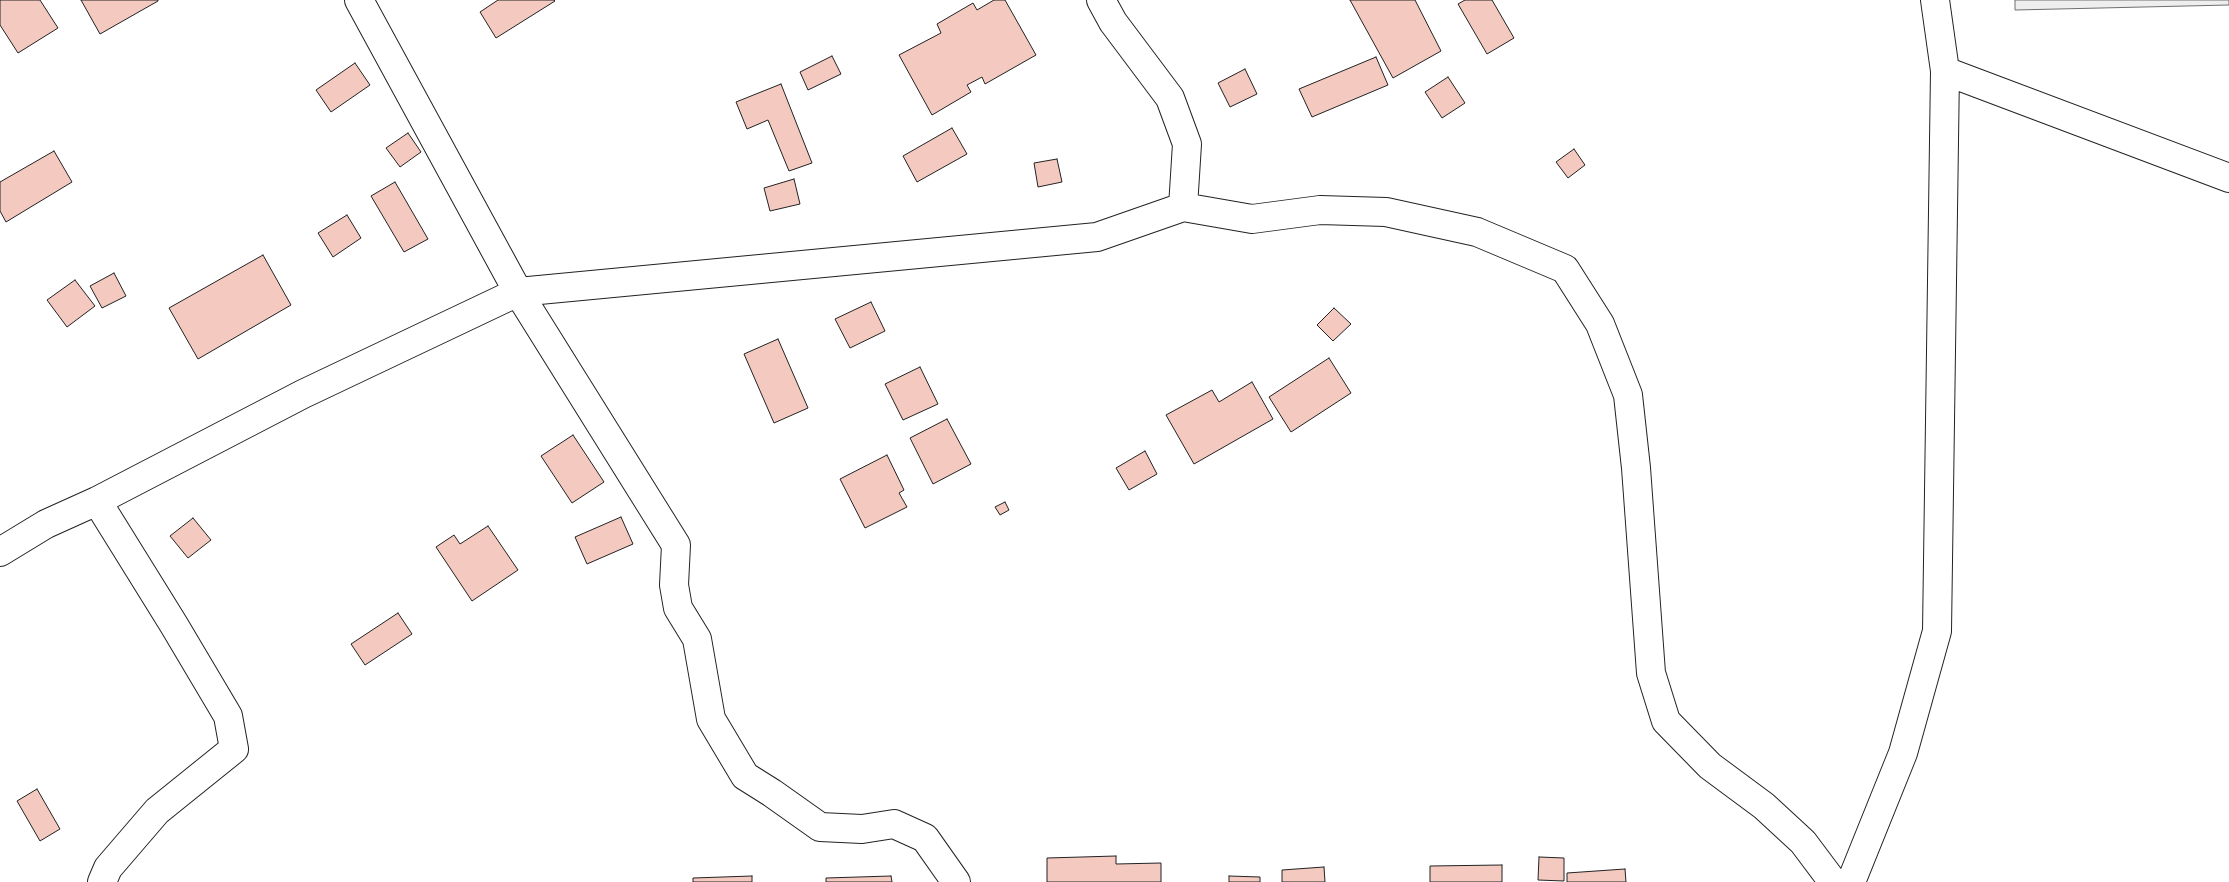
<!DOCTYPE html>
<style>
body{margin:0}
canvas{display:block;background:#fff}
</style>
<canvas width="2229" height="882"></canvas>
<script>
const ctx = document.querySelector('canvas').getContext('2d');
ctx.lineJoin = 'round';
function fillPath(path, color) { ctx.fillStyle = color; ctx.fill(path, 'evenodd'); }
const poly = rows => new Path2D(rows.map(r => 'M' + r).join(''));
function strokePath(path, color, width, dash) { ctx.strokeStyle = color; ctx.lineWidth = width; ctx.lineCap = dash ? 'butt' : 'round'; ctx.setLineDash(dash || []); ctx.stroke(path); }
const green = poly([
 [2015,0,2229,0,2229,5,2015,10,2015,0]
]);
fillPath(green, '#eee');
strokePath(green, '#6f6f6f', 1);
const building = poly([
 [0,0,40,0,58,28,18,53,0,25,0,0],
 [81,0,158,0,158,1,100,34,81,0],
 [498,0,554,0,555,1,496,38,480,12,498,0],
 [994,0,1005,0,1036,55,985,84,982,77,967,85,971,92,932,115,899,55,941,33,937,24,973,3,977,10,994,0],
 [1350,0,1415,0,1441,51,1393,78,1350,0],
 [1465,0,1492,0,1514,38,1487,54,1458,4,1465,0],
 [832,56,841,74,808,90,800,72,832,56],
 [1376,57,1388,85,1312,117,1299,89,1376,57],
 [355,63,370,85,331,112,316,90,355,63],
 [1245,69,1257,94,1230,107,1218,83,1245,69],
 [1448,77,1465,103,1442,118,1425,92,1448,77],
 [781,84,812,163,789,171,768,120,747,129,736,102,781,84],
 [952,128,967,154,917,182,903,156,952,128],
 [408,133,421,152,400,167,386,148,408,133],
 [1574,149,1585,165,1568,178,1556,162,1574,149],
 [54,151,72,182,6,222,0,211,0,182,54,151],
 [1057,159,1062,182,1038,187,1034,163,1057,159],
 [794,179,800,204,770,211,764,188,794,179],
 [395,182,428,239,404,252,371,196,395,182],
 [347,215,361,238,333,257,318,233,347,215],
 [263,255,291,305,198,359,169,308,263,255],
 [114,273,126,296,102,308,90,286,114,273],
 [75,280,95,306,67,327,47,300,75,280],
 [871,302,885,331,850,348,835,319,871,302],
 [1334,308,1351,324,1333,341,1317,325,1334,308],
 [778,339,808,408,774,423,744,354,778,339],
 [1329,358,1351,393,1291,432,1269,397,1329,358],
 [920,367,938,404,903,420,885,384,920,367],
 [1252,382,1273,419,1194,464,1166,415,1212,390,1219,402,1252,382],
 [947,419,971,464,933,484,910,438,947,419],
 [573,435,604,482,572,503,541,456,573,435],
 [1145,451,1157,474,1129,490,1116,468,1145,451],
 [887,455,904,490,899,493,907,507,865,528,840,479,887,455],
 [1005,502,1009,510,1000,515,995,507,1005,502],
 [621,517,633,544,587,564,575,537,621,517],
 [193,518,211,540,188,558,170,536,193,518],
 [488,526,518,570,472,601,436,547,454,535,460,544,488,526],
 [398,613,412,634,365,665,351,644,398,613],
 [37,789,60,829,40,841,17,801,37,789],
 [1116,856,1116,864,1161,863,1161,882,1047,882,1047,858,1116,856],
 [1539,857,1564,858,1564,881,1538,880,1539,857],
 [1502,865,1502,882,1430,882,1430,866,1502,865],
 [1324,867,1325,882,1282,882,1282,870,1324,867],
 [1625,869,1626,882,1567,882,1567,873,1625,869],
 [752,876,752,882,693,882,693,878,752,876],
 [891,876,892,882,826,882,826,878,891,876],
 [1229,876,1260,877,1260,882,1229,882,1229,876]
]);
fillPath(building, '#f3c9c0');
strokePath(building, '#222', 1);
const street = poly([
 [359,0,518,292,676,545,674,585,678,608,697,639,711,719,745,776,772,793,820,827,862,829,894,824,925,838,956,882],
 [1101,0,1113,22,1170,98,1187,144,1183,207],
 [1945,71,2229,178],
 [97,501,174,625,228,716,234,749,157,811,108,868,102,882],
 [0,552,46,524,97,501,303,394,518,292,1097,237,1183,207,1252,219,1320,210,1386,212,1477,232,1565,269,1600,324,1628,395,1636,468,1651,673,1666,721,1710,766,1764,806,1803,842,1833,882],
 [1851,882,1903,753,1937,631,1945,71,1935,0]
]);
strokePath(street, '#222', 30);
strokePath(street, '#fff', 28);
</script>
